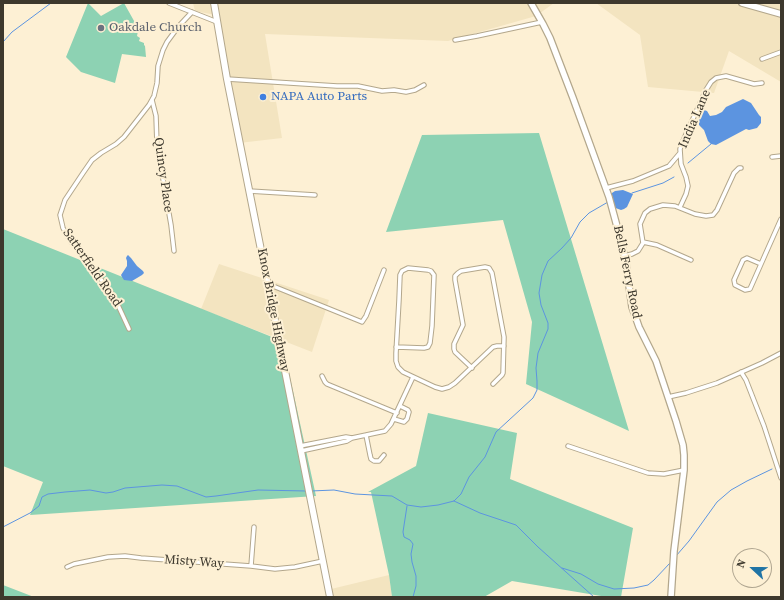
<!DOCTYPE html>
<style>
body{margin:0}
#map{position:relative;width:784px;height:600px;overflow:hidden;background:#fdf0d4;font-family:"Source Serif 4",serif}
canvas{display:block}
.frame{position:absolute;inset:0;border:4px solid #3d382d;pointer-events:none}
.north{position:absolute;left:732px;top:548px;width:40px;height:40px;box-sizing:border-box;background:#fdf0d4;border:1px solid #b0a691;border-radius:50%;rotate:292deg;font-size:11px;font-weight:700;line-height:16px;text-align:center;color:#3d382d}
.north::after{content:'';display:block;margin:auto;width:14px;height:18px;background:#2074a5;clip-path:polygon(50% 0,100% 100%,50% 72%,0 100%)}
</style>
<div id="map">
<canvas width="784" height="600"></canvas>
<div class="frame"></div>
<div class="north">N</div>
</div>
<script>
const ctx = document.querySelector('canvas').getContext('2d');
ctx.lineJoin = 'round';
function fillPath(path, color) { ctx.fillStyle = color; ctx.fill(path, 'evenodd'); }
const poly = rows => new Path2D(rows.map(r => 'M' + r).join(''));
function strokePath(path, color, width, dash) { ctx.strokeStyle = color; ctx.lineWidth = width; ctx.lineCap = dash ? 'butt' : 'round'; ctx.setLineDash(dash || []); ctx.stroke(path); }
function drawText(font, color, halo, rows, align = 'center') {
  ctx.font = font + ' "Source Serif 4",serif'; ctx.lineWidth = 4; ctx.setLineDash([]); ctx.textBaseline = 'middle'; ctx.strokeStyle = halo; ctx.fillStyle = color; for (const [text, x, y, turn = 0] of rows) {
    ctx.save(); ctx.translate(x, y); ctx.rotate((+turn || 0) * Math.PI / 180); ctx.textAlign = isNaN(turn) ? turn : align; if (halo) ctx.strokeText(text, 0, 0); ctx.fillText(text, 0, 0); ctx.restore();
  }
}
fillPath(poly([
 [193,3,554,3,536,16,448,41,265,34,282,138,239,143,215,15,195,11],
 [596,3,781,3,781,82,729,51,714,93,648,87,640,35],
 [219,264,329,300,312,352,276,338,201,309],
 [389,575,392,597,329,597,327,590]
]), '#f3e4c0');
fillPath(poly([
 [88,3,101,16,124,3,138,28,137,31,138,31,137,36,140,38,139,41,144,43,144,45,145,46,146,57,122,54,115,83,81,72,66,57],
 [539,133,629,431,526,384,532,322,503,220,386,232,422,135],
 [3,229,282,341,316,496,30,515,43,482,3,466],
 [428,413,517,433,510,479,633,528,621,597,607,597,512,581,484,597,392,597,389,575,371,492,368,492,416,466],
 [3,585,34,597,3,597]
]), '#8dd2b3');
fillPath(poly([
 [743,99,751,103,759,115,761,117,761,123,757,128,749,130,746,129,716,145,711,144,708,141,704,130,699,125,699,113,702,111,704,110,707,111,710,116,716,115,722,112,726,107],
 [623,190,633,194,627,207,624,209,621,210,610,206,610,195,612,193,615,191],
 [128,255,131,258,137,266,143,271,144,273,142,275,132,281,124,280,122,277,121,275,127,266,127,261,126,258,127,256]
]), '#5c94e0');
strokePath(poly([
 [3,42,12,32,51,3],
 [688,163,711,144],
 [632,193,663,183,674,177],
 [780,465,781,464],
 [311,491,334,490,355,494,392,496,407,505,421,507,438,505,454,501,461,494,469,477,485,457,496,432,533,398,537,390,537,381,536,368,538,353,548,329,548,323,541,305,539,293,542,275,548,261,562,248,571,238,580,222,589,213,608,202],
 [454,501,480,513,516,525,538,547,594,597],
 [407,506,403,532,404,537,410,540,413,544,411,554,412,562,416,576,416,586,413,597],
 [3,527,30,513,39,506,42,497,48,494,65,492,90,490,106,493,113,492,125,488,162,485,177,486,206,497,216,496,258,490,306,491],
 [676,556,689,541,717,502,731,490,747,481,772,469],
 [562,568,581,574,598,584,614,589,634,588,648,585,654,580,670,563]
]), '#5c94e0', 1);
const street = poly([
 [169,3,217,22],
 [455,40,477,36,542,22],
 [762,59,781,52],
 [227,79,337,86,358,86,382,91,394,90,406,92,415,90,424,85],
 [152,100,156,116,157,145,171,225,174,251],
 [772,157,781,156],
 [606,188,633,181,669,166,680,153],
 [249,191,315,195],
 [680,207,686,194,688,186,686,177,681,164,680,149,683,141,706,90,711,82,716,78,726,76,754,84,762,83],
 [643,242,657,245,691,260],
 [624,256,632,254,638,251,643,243,640,224,645,213,650,209,663,205,675,206,695,214,706,216,713,215,717,210,734,173,739,168,741,168],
 [761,264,747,258,743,260,734,280,735,285,745,290,750,289,765,255,781,219],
 [268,284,362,322,366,316,384,270],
 [129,329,117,303,112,294,84,257,71,242,63,228,60,215,65,200,83,173,92,160,101,153,116,144,124,137,149,105,154,96,157,83,158,66,163,50,167,42,178,27,192,12],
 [396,347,424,348,428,347,430,343,432,326,434,275,431,271,428,270,408,268,402,271,400,275,399,300,396,353,396,361,398,367,403,372,435,387,442,389,449,387,455,383,493,347,497,346,504,346],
 [472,368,455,352,454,349,454,344,463,325,455,280,455,276,458,273,461,271,485,267,489,268,492,273,504,337,503,373,502,375,493,384],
 [741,372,746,380,764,426,781,478],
 [322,376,325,382,327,384,397,413],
 [668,397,686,393,717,383,762,363,781,353],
 [394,419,404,422,407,419,409,412,408,410,400,406],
 [366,435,370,455,371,459,374,461,379,461,384,455],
 [300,446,346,437,352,438,385,431,391,424,413,377],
 [568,446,648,473,664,474,684,470],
 [301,451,347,441,352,438],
 [251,566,254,527],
 [67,567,74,564,108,557,125,556,141,558,251,566,275,569,295,567,323,561]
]);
const secondary = poly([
 [531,3,543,24,550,38,573,98,609,197,621,241,626,264,632,307,639,327,656,361,676,421,683,445,684,455,684,470,674,551,671,597],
 [742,3,781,14]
]);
const primary = poly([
 [214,3,227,79,330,597]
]);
strokePath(street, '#b3a78c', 5.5);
strokePath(secondary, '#b3a78c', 8);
strokePath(primary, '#b3a78c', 8);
strokePath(street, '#fff', 3.5);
strokePath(secondary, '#fff', 5.5);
strokePath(primary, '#fff', 6);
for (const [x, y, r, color] of [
 [101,28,4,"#6b7280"],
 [263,97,4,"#3f7fe0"]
]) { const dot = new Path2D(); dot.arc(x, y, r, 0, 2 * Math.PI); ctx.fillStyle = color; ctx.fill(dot); strokePath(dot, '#fdf0d4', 1.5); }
drawText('13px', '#5b616d', '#fdf0d4', [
 ["Oakdale Church",109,28]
], 'left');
drawText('13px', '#366cbe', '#fdf0d4', [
 ["NAPA Auto Parts",271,97]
], 'left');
drawText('13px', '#3d382d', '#fdf0d4', [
 ["India Lane",695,119,-67],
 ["Quincy Place",163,175,82],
 ["Satterfield Road",92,268,55],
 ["Bells Ferry Road",627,272,78],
 ["Knox Bridge Highway",273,310,79],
 ["Misty Way",194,562,4]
]);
</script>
